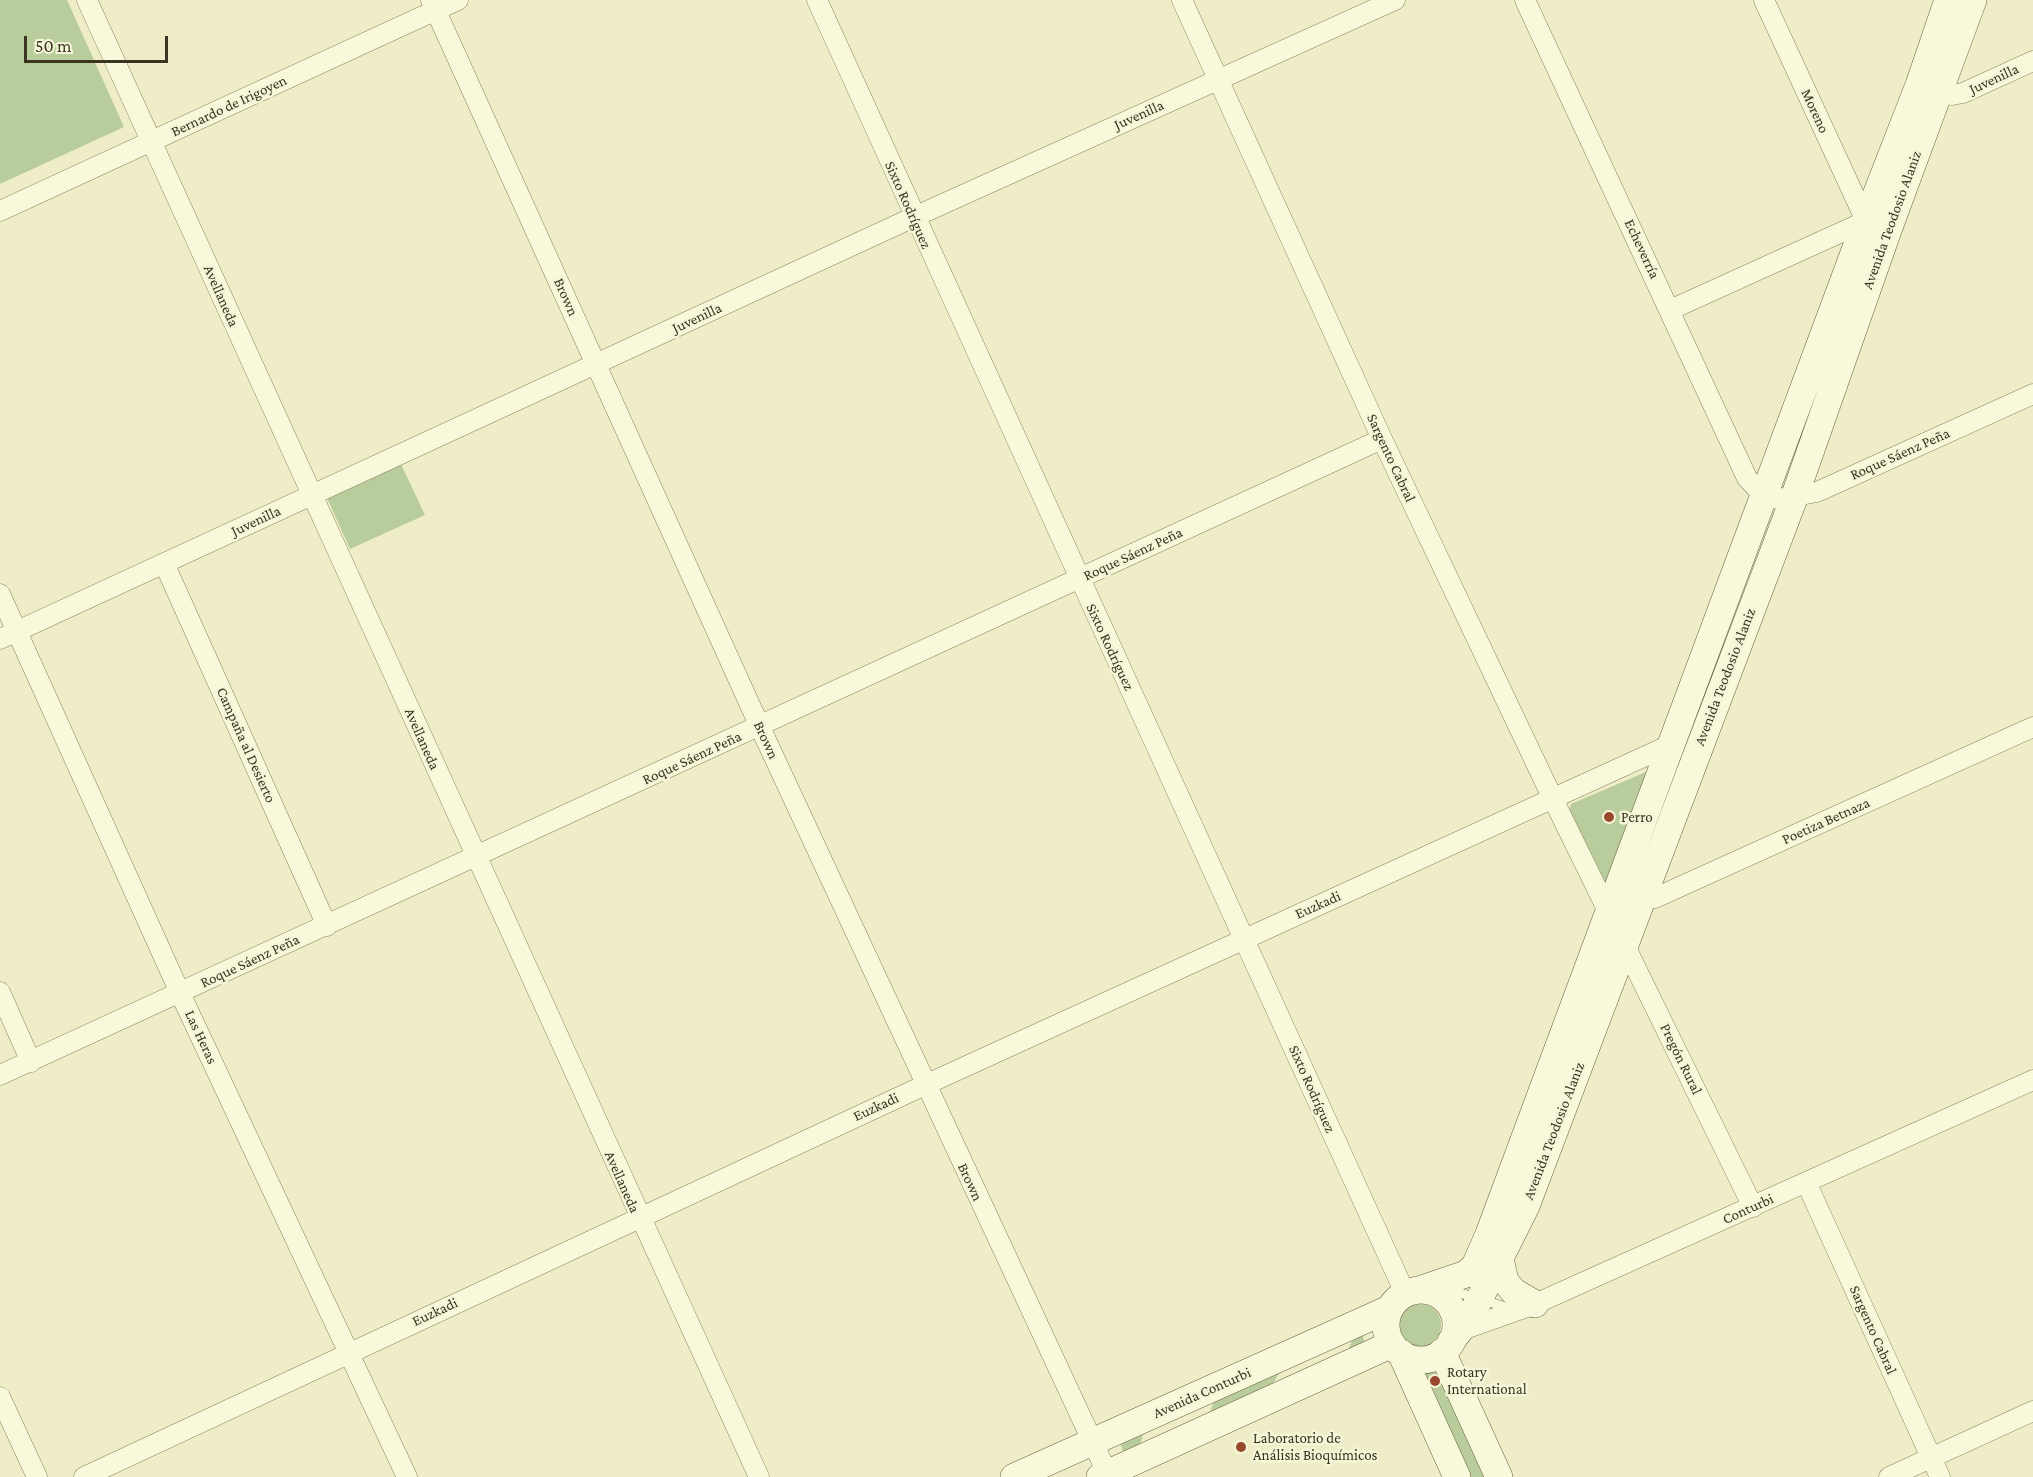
<!DOCTYPE html>
<meta charset="utf-8">
<style>
body{margin:0}
#map{position:relative;width:2033px;height:1477px;overflow:hidden;background:#eeedc7;font-family:"Crimson Pro",serif}
canvas{display:block}
.scale{position:absolute;left:24px;top:36px;width:144px;height:27px;box-sizing:border-box;border:3px solid #3a3420;border-top:0;padding-left:8px;font-size:18px;line-height:21px;white-space:nowrap;color:#3a3420;-webkit-text-stroke:4px #f5f5d7;paint-order:stroke}
</style>
<div id="map">
<canvas width="2033" height="1477"></canvas>
<div class="scale">50 m</div>
</div>
<script>
const ctx = document.querySelector('canvas').getContext('2d');
ctx.lineJoin = 'round';
function fillPath(path, color) { ctx.fillStyle = color; ctx.fill(path, 'evenodd'); }
const poly = rows => new Path2D(rows.map(r => 'M' + r).join(''));
function strokePath(path, color, width, dash) { ctx.strokeStyle = color; ctx.lineWidth = width; ctx.lineCap = dash ? 'butt' : 'round'; ctx.setLineDash(dash || []); ctx.stroke(path); }
function drawText(font, color, halo, rows, align = 'center') {
  ctx.font = font + ' "Crimson Pro",serif'; ctx.lineWidth = 5; ctx.setLineDash([]); ctx.textBaseline = 'middle'; ctx.strokeStyle = halo; ctx.fillStyle = color; for (const [text, x, y, turn = 0] of rows) {
    ctx.save(); ctx.translate(x, y); ctx.rotate((+turn || 0) * Math.PI / 180); ctx.textAlign = isNaN(turn) ? turn : align; if (halo) ctx.strokeText(text, 0, 0); ctx.fillText(text, 0, 0); ctx.restore();
  }
}
fillPath(poly([
 [0,0,67,0,124,127,0,184],
 [401,464,425,515,350,549,327,498],
 [1646,772,1651,781,1612,885,1601,881,1569,812,1571,804],
 '1399 1325a21 21 0 1 1 42 0a21 21 0 1 1-42 0Z',
 [1361,1330,1366,1346,1345,1356,1353,1339,1280,1372,1268,1391,1125,1456,1119,1440,1145,1429,1140,1444,1210,1412,1216,1396],
 [1438,1365,1488,1477,1466,1477,1420,1373]
]), '#b9cc9b');
const service = poly([
 [1447,1289,1512,1309]
]);
const minor = poly([
 [87,0,759,1477],
 [431,0,760,727,1109,1477],
 [817,0,1405,1293],
 [1182,0,1382,439,1553,799,1753,1207],
 [1525,0,1747,478,1764,496,1778,499,1817,492,2033,394],
 [1764,0,1866,221],
 [1927,88,1952,95,1963,93,2033,61],
 [0,211,458,0],
 [1670,310,1866,221,1873,224],
 [164,563,327,926],
 [0,594,180,993,407,1477],
 [0,639,914,217,1395,0],
 [1632,896,1655,898,2033,727],
 [0,992,31,1062],
 [0,1075,1382,439],
 [1806,1182,1940,1477],
 [1459,1331,1535,1304,2033,1080],
 [0,1397,37,1477],
 [84,1477,925,1085,1672,744],
 [1889,1477,2033,1411]
]);
const secondary = poly([
 [1498,1250,1505,1281,1514,1292,1535,1304],
 [1419,1290,1466,1274,1475,1266,1489,1234,1866,221,1919,85,1948,0],
 '1386 1325a35 35 0 1 1 70 0a35 35 0 1 1-70 0Z',
 [1451,1341,1470,1318,1526,1206,1794,498,1888,230,1973,0],
 [1442,1352,1499,1477],
 [1401,1353,1457,1477],
 [1014,1477,1389,1309],
 [1100,1477,1392,1344]
]);
strokePath(service, '#8a805d', 10);
strokePath(minor, '#8a805d', 21);
strokePath(secondary, '#6b6140', 28);
strokePath(service, '#f8f8db', 9);
strokePath(minor, '#f8f8db', 20);
strokePath(secondary, '#f8f8db', 27);
for (const [x, y, r, color] of [
 [1609,817,6,"#98492d"],
 [1435,1381,6,"#98492d"],
 [1241,1447,6,"#98492d"]
]) { const dot = new Path2D(); dot.arc(x, y, r, 0, 2 * Math.PI); ctx.fillStyle = color; ctx.fill(dot); strokePath(dot, '#f5f5d7', 2); }
drawText('15px', '#3a3420', '#f5f5d7', [
 ["Juvenilla",1994,79,-25],
 ["Bernardo de Irigoyen",229,106,-25],
 ["Moreno",1815,111,65],
 ["Juvenilla",1139,115,-24],
 ["Sixto Rodríguez",908,205,66],
 ["Avenida Teodosio Alaniz",1892,220,-70],
 ["Echeverría",1642,249,65],
 ["Avellaneda",221,296,66],
 ["Brown",566,297,66],
 ["Juvenilla",697,318,-25],
 ["Roque Sáenz Peña",1900,454,-24],
 ["Sargento Cabral",1391,458,65],
 ["Juvenilla",256,521,-25],
 ["Roque Sáenz Peña",1133,554,-25],
 ["Sixto Rodríguez",1110,647,65],
 ["Avenida Teodosio Alaniz",1725,677,-69],
 ["Avellaneda",422,739,66],
 ["Brown",766,740,65],
 ["Campaña al Desierto",246,745,66],
 ["Roque Sáenz Peña",692,758,-25],
 ["Poetiza Betnaza",1826,821,-24],
 ["Euzkadi",1318,905,-24],
 ["Roque Sáenz Peña",250,961,-25],
 ["Las Heras",201,1037,65],
 ["Pregón Rural",1681,1059,64],
 ["Sixto Rodríguez",1312,1089,66],
 ["Euzkadi",876,1107,-25],
 ["Avenida Teodosio Alaniz",1554,1131,-69],
 ["Avellaneda",622,1182,66],
 ["Brown",970,1182,65],
 ["Conturbi",1748,1209,-24],
 ["Euzkadi",435,1312,-25],
 ["Sargento Cabral",1873,1330,66],
 ["Avenida Conturbi",1202,1393,-24]
]);
drawText('15px', '#3a3420', '#f5f5d7', [
 ["Perro",1621,817],
 ["Rotary",1447,1372],
 ["International",1447,1389],
 ["Laboratorio de",1253,1438],
 ["Análisis Bioquímicos",1253,1455]
], 'left');
</script>
